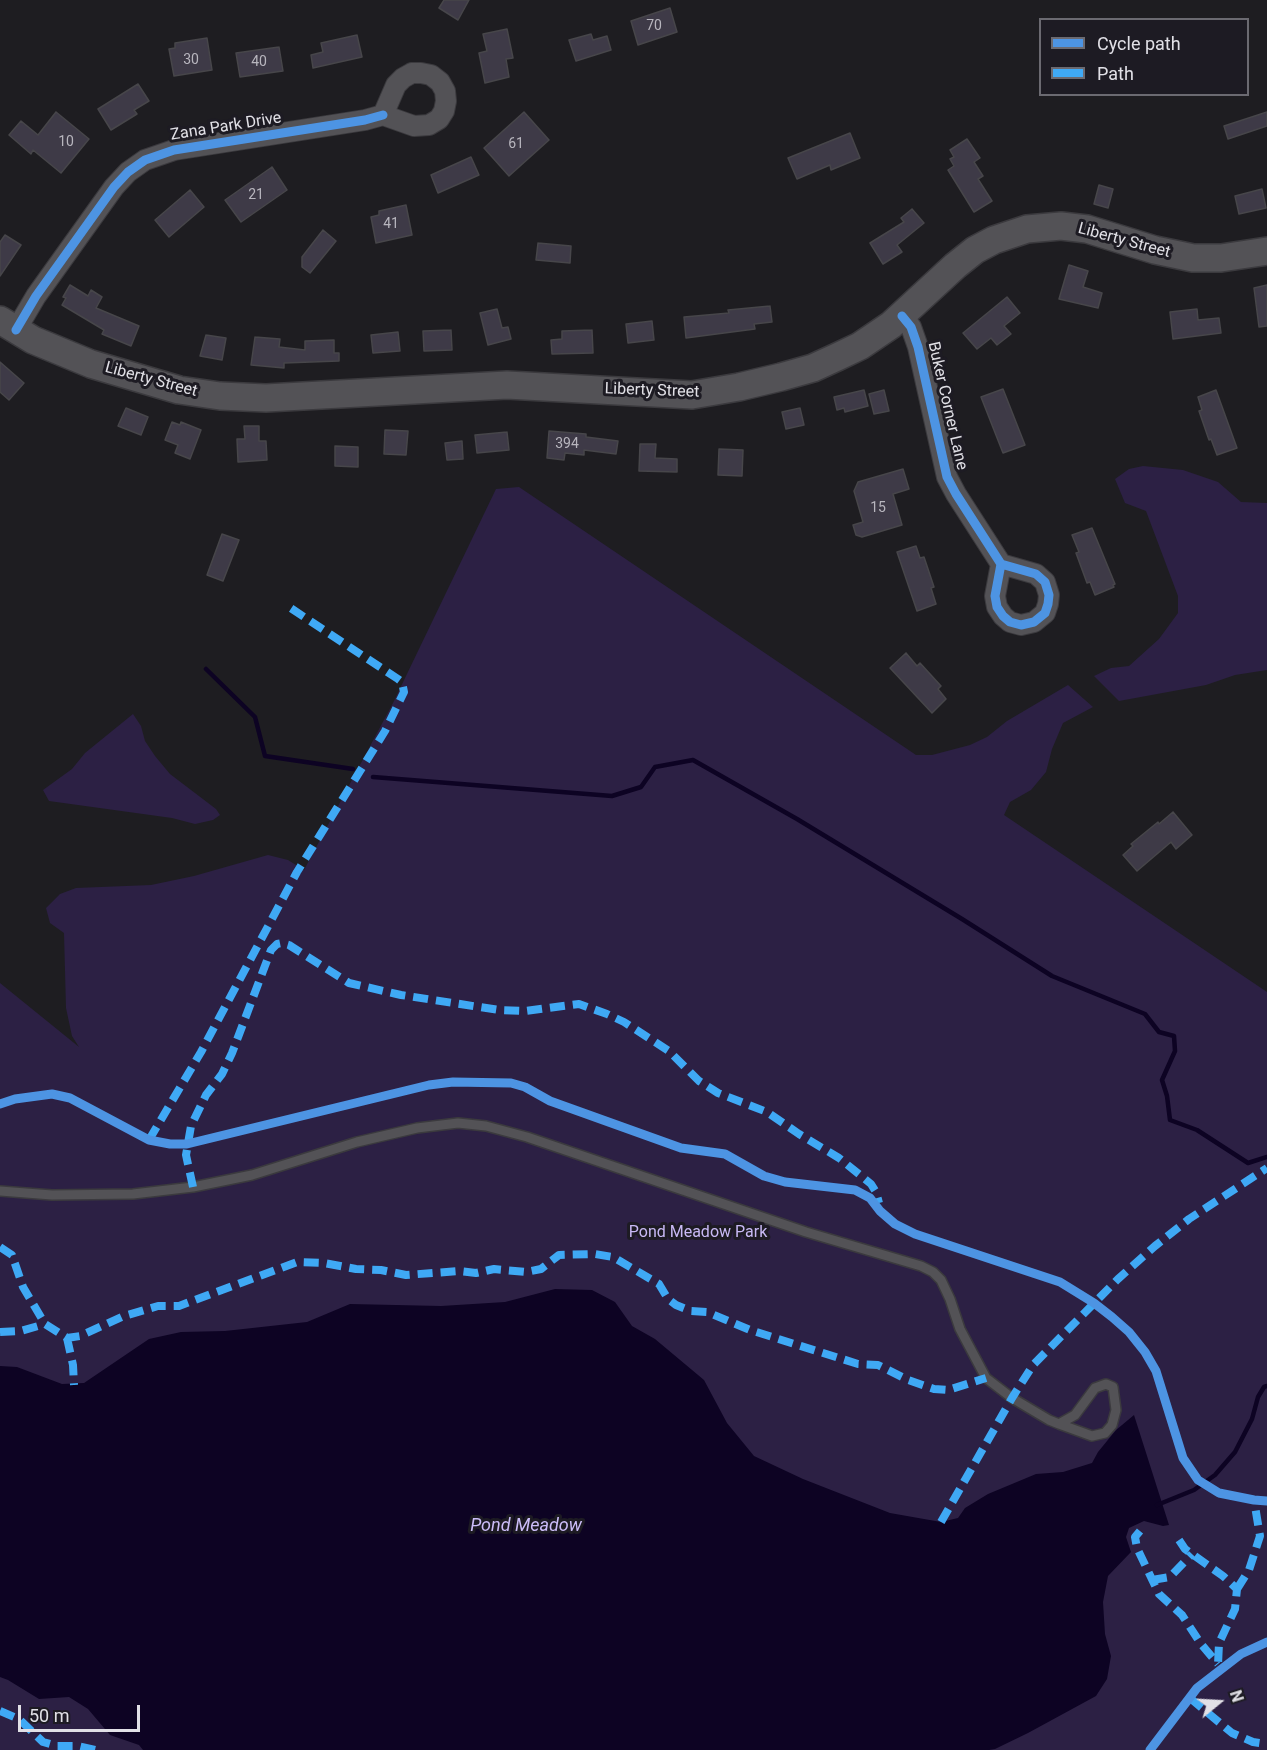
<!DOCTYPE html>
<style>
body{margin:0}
#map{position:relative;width:1267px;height:1750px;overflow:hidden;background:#1e1d21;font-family:Roboto,sans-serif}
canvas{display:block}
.legend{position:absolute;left:1039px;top:18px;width:210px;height:78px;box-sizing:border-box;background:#1d1b23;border:2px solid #6b6a71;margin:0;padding:8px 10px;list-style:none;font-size:18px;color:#e1e0e6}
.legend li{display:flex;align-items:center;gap:12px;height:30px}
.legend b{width:30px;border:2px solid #6b6a71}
.north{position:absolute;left:1189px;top:1672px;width:60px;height:60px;-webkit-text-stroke:4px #1d1b23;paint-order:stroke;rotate:72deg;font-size:16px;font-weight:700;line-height:24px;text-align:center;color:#e1e0e6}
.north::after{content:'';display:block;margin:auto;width:21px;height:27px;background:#e1e0e6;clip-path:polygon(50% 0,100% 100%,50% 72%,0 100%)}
.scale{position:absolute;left:18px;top:1705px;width:122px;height:27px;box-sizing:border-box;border:3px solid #e1e0e6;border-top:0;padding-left:8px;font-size:18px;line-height:21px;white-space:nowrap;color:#e1e0e6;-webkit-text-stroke:4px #1d1b23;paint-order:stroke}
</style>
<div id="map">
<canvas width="1267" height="1750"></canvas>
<ul class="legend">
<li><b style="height:8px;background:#4d94e3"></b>Cycle path</li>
<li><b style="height:8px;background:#3fa9f5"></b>Path</li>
</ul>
<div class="north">N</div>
<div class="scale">50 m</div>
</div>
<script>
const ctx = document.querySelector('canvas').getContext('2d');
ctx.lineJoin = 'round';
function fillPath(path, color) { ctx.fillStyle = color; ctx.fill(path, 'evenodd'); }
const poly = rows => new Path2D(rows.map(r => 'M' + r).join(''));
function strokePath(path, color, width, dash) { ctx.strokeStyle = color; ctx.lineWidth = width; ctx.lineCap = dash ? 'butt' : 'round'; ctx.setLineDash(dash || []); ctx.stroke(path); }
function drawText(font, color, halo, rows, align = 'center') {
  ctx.font = font + ' Roboto,sans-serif'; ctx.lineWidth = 6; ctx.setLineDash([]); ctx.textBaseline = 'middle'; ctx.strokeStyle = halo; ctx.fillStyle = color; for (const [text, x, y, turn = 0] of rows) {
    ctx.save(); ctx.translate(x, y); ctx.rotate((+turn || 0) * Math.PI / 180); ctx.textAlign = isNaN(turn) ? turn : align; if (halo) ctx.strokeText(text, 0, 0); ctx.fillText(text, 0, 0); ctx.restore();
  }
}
fillPath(poly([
 [1143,466,1183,470,1218,482,1241,502,1267,503,1267,670,1235,675,1206,685,1119,701,1094,676,1111,668,1129,666,1159,639,1178,613,1178,596,1146,511,1125,503,1115,479,1129,469],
 [519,487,916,755,932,755,970,745,987,737,1007,721,1068,685,1093,707,1063,723,1052,749,1046,772,1031,790,1010,802,1004,815,1267,992,1267,1750,0,1750,0,983,79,1047,72,1036,66,1008,64,933,50,923,46,908,60,894,76,888,151,885,194,876,268,855,288,860,304,870,393,703,496,489],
 [133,714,141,726,145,741,155,756,170,774,216,809,220,815,213,820,195,824,172,818,49,801,43,790,72,769,85,753]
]), '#2c2044');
fillPath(poly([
 [555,1289,592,1290,615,1302,632,1326,655,1339,704,1380,727,1423,754,1456,803,1479,890,1513,941,1522,958,1518,965,1508,988,1494,1036,1474,1063,1472,1092,1463,1098,1452,1116,1430,1134,1415,1169,1525,1163,1526,1144,1521,1129,1528,1126,1537,1131,1552,1108,1576,1103,1602,1105,1634,1111,1656,1107,1679,1096,1696,1028,1733,995,1749,989,1750,143,1750,139,1745,110,1735,88,1709,69,1697,39,1699,8,1680,0,1677,0,1366,17,1367,62,1384,84,1383,149,1339,181,1332,225,1331,307,1322,350,1304,441,1306,505,1302]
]), '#0d0323');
strokePath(poly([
 [206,669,255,717,265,756,353,769],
 [373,777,612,796,641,787,655,767,693,760,797,819,962,919,1052,976,1145,1014,1159,1032,1174,1036,1175,1051,1162,1080,1167,1096,1170,1120,1197,1130,1248,1163,1267,1157],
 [1157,1505,1194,1490,1215,1475,1235,1452,1252,1419,1258,1397,1264,1387,1267,1386]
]), '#0d0323', 4.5);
const building = poly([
 [444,0,469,0,458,20,439,8,444,0],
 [670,8,677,32,638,45,631,21,670,8],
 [507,29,513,58,506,59,509,77,485,83,479,53,487,51,483,34,507,29],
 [591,34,593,40,607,36,611,50,576,61,569,40,591,34],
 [357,35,362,57,313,68,311,55,323,52,321,43,357,35],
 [207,38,212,70,174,76,169,49,175,48,175,43,207,38],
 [279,47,283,71,240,77,236,53,279,47],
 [138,84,149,101,134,110,137,114,111,130,98,109,138,84],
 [56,112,89,139,61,173,33,150,31,154,9,135,21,121,38,135,56,112],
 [524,112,549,140,509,176,484,148,524,112],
 [1267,112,1267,126,1228,139,1224,126,1267,112],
 [850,133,860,158,831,170,830,165,797,179,788,158,850,133],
 [967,139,980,158,974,162,983,176,978,179,992,201,974,212,948,170,954,166,950,159,954,157,950,150,967,139],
 [471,157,479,175,438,193,431,175,471,157],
 [272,167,287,190,241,222,225,200,272,167],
 [1099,185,1113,189,1108,208,1094,204,1099,185],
 [1262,189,1266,208,1239,214,1235,196,1262,189],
 [190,190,204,207,169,237,155,220,190,190],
 [406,205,412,235,376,243,371,217,379,215,379,211,406,205],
 [912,209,924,223,897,245,902,252,883,264,870,243,904,222,901,218,912,209],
 [323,230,336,241,310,273,302,267,302,257,323,230],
 [5,235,21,245,0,276,0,242,5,235],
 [538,243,571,246,570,263,536,260,538,243],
 [1069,265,1088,271,1083,287,1102,293,1098,308,1059,299,1069,265],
 [70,285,88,296,91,290,102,297,96,308,139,326,131,346,102,334,104,330,62,305,66,298,63,297,70,285],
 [1267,285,1267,326,1259,327,1254,288,1267,285],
 [1007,297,1020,313,1004,326,1011,334,997,345,991,338,977,349,963,333,1007,297],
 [770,306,772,322,754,324,755,329,686,338,684,317,729,313,728,310,770,306],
 [497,309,502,328,508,327,511,339,488,345,480,313,497,309],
 [1197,309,1198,320,1219,318,1221,333,1173,339,1170,312,1197,309],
 [652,321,654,340,628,343,626,324,652,321],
 [451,330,452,350,424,351,423,331,451,330],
 [592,330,593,353,552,354,551,340,562,339,562,331,592,330],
 [398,332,400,351,373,353,371,335,398,332],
 [206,335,226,338,222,360,200,356,206,335],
 [255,337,280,339,279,347,305,350,305,341,334,340,334,353,339,353,339,361,284,363,284,368,251,365,255,337],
 [0,362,24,383,9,400,0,392,0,362],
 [1003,389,1025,445,1003,453,981,397,1003,389],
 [864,390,868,406,845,412,844,408,837,410,834,397,864,390],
 [884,390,889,411,874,414,869,394,884,390],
 [1216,390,1237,448,1217,455,1211,439,1209,440,1199,411,1202,410,1198,397,1216,390],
 [126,408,148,417,141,435,118,426,126,408],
 [800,408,804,425,786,429,782,412,800,408],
 [172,422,180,425,181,422,201,430,190,459,175,453,178,445,165,440,172,422],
 [244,426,259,426,259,441,266,441,267,460,238,462,237,439,245,439,244,426],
 [385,430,408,431,406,455,384,454,385,430],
 [549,431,586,434,586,437,618,441,616,454,584,450,584,455,565,453,564,460,547,458,549,431],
 [507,432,509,450,477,453,475,435,507,432],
 [462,441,463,459,447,460,445,443,462,441],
 [640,444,656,444,655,458,677,459,677,472,639,471,640,444],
 [335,446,358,447,358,467,335,466,335,446],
 [719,449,743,450,742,476,718,475,719,449],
 [903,469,909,489,893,494,902,525,862,537,856,535,853,525,863,522,854,491,858,482,903,469],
 [1092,528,1115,584,1113,585,1114,587,1095,595,1090,582,1087,583,1076,553,1079,552,1072,535,1092,528],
 [222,534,239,540,223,581,207,575,222,534],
 [916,546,920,558,924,557,934,587,931,588,936,604,917,611,897,552,916,546],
 [906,653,917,666,920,663,941,686,938,689,946,699,932,713,890,668,906,653],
 [1173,812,1192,835,1176,849,1171,842,1137,871,1123,855,1133,846,1131,844,1158,822,1159,824,1173,812]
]);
fillPath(building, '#3e3a47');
strokePath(building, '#47464a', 1.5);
const service = poly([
 [0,1191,52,1195,133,1194,193,1187,252,1175,357,1142,417,1128,458,1123,486,1126,527,1137,806,1232,921,1266,933,1272,941,1280,950,1299,960,1329,986,1378,1012,1398,1049,1420,1059,1424,1092,1436,1105,1433,1112,1425,1116,1410,1113,1387,1106,1384,1095,1388,1075,1415,1059,1424]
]);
const minor = poly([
 [412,73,421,73,431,75,440,82,445,91,446,101,444,111,439,119,429,125,414,126,383,115,396,85,403,78,412,73],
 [902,316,911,327,918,347,947,477,956,494,1001,564,995,596,997,607,1003,616,1010,622,1021,625,1034,622,1045,613,1048,604,1049,595,1045,582,1036,574,1001,564],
 [16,330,36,296,114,187,128,172,145,160,174,150,365,120,383,115]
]);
const secondary = poly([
 [0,320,33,340,91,364,179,390,220,396,266,398,507,385,692,395,739,387,781,377,813,368,837,357,860,346,891,325,955,266,975,250,994,240,1027,229,1061,226,1087,229,1155,250,1193,258,1221,258,1267,251]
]);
strokePath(service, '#3b3a3e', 12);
strokePath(minor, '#3b3a3e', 22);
strokePath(secondary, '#3b3a3e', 30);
strokePath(service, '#535256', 9);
strokePath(minor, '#535256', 20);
strokePath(secondary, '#535256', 27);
strokePath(poly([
 [149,1140,201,1052,297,872,385,731,404,692,402,682,398,679,289,607],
 [193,1187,186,1155,191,1126,206,1095,222,1074,232,1053,271,950,277,944,282,943,289,945,349,983,401,995,499,1010,525,1011,579,1004,607,1014,624,1022,669,1051,699,1081,718,1093,767,1112,799,1134,839,1158,871,1184,876,1192,879,1203],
 [0,1247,12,1255,23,1287,45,1324,67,1338,80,1336,124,1316,158,1306,179,1306,297,1262,324,1263,356,1269,381,1270,406,1275,459,1271,476,1273,494,1269,526,1272,541,1269,559,1255,595,1254,613,1257,659,1284,668,1299,676,1305,691,1311,707,1312,750,1330,858,1364,878,1365,908,1380,934,1389,948,1390,986,1378],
 [0,1332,21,1331,45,1324],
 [67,1338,73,1365,74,1385],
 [941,1522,1012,1398,1033,1365,1118,1279,1155,1246,1189,1219,1267,1168],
 [1140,1531,1135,1537,1137,1548,1159,1594,1182,1615,1201,1644,1218,1664],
 [1179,1540,1185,1549,1223,1576,1237,1589,1235,1609,1219,1643,1218,1665],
 [1152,1580,1170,1577,1192,1554],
 [1237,1589,1249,1570,1260,1536,1254,1500],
 [1190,1698,1232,1733,1253,1742,1267,1744],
 [0,1711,19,1719,43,1742,57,1746,78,1746,95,1750]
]), '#3fa9f5', 8, [15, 8]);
strokePath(poly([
 [902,316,911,327,918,347,947,477,956,494,1001,564,995,596,997,607,1003,616,1010,622,1021,625,1034,622,1045,613,1048,604,1049,595,1045,582,1036,574,1001,564],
 [16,330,36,296,114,187,128,172,145,160,174,150,365,120,383,115],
 [0,1104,15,1099,52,1094,70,1098,149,1140,170,1144,187,1144,429,1085,453,1082,511,1083,525,1087,550,1101,681,1148,725,1154,764,1176,785,1182,855,1190,870,1198,880,1211,895,1224,915,1234,1060,1282,1094,1303,1112,1317,1129,1332,1145,1352,1156,1371,1183,1458,1198,1480,1219,1493,1254,1500,1267,1501],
 [1150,1750,1197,1688,1241,1654,1267,1642]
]), '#4d94e3', 9);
drawText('14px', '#b8b6be', null, [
 ["70",654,26],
 ["30",191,60],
 ["40",259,62],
 ["10",66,142],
 ["61",516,144],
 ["21",256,195],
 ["41",391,224],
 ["394",567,444],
 ["15",878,508]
]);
drawText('16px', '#e1e0e6', '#1d1b23', [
 ["Zana Park Drive",226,127,-9],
 ["Liberty Street",1124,241,15],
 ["Liberty Street",151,380,15],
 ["Liberty Street",652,391,2],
 ["Buker Corner Lane",947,406,77]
]);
drawText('16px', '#c8b9f4', '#1d1b23', [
 ["Pond Meadow Park",698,1233]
]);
drawText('italic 18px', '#ccbdf8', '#1d1b23', [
 ["Pond Meadow",526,1526]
]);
</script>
